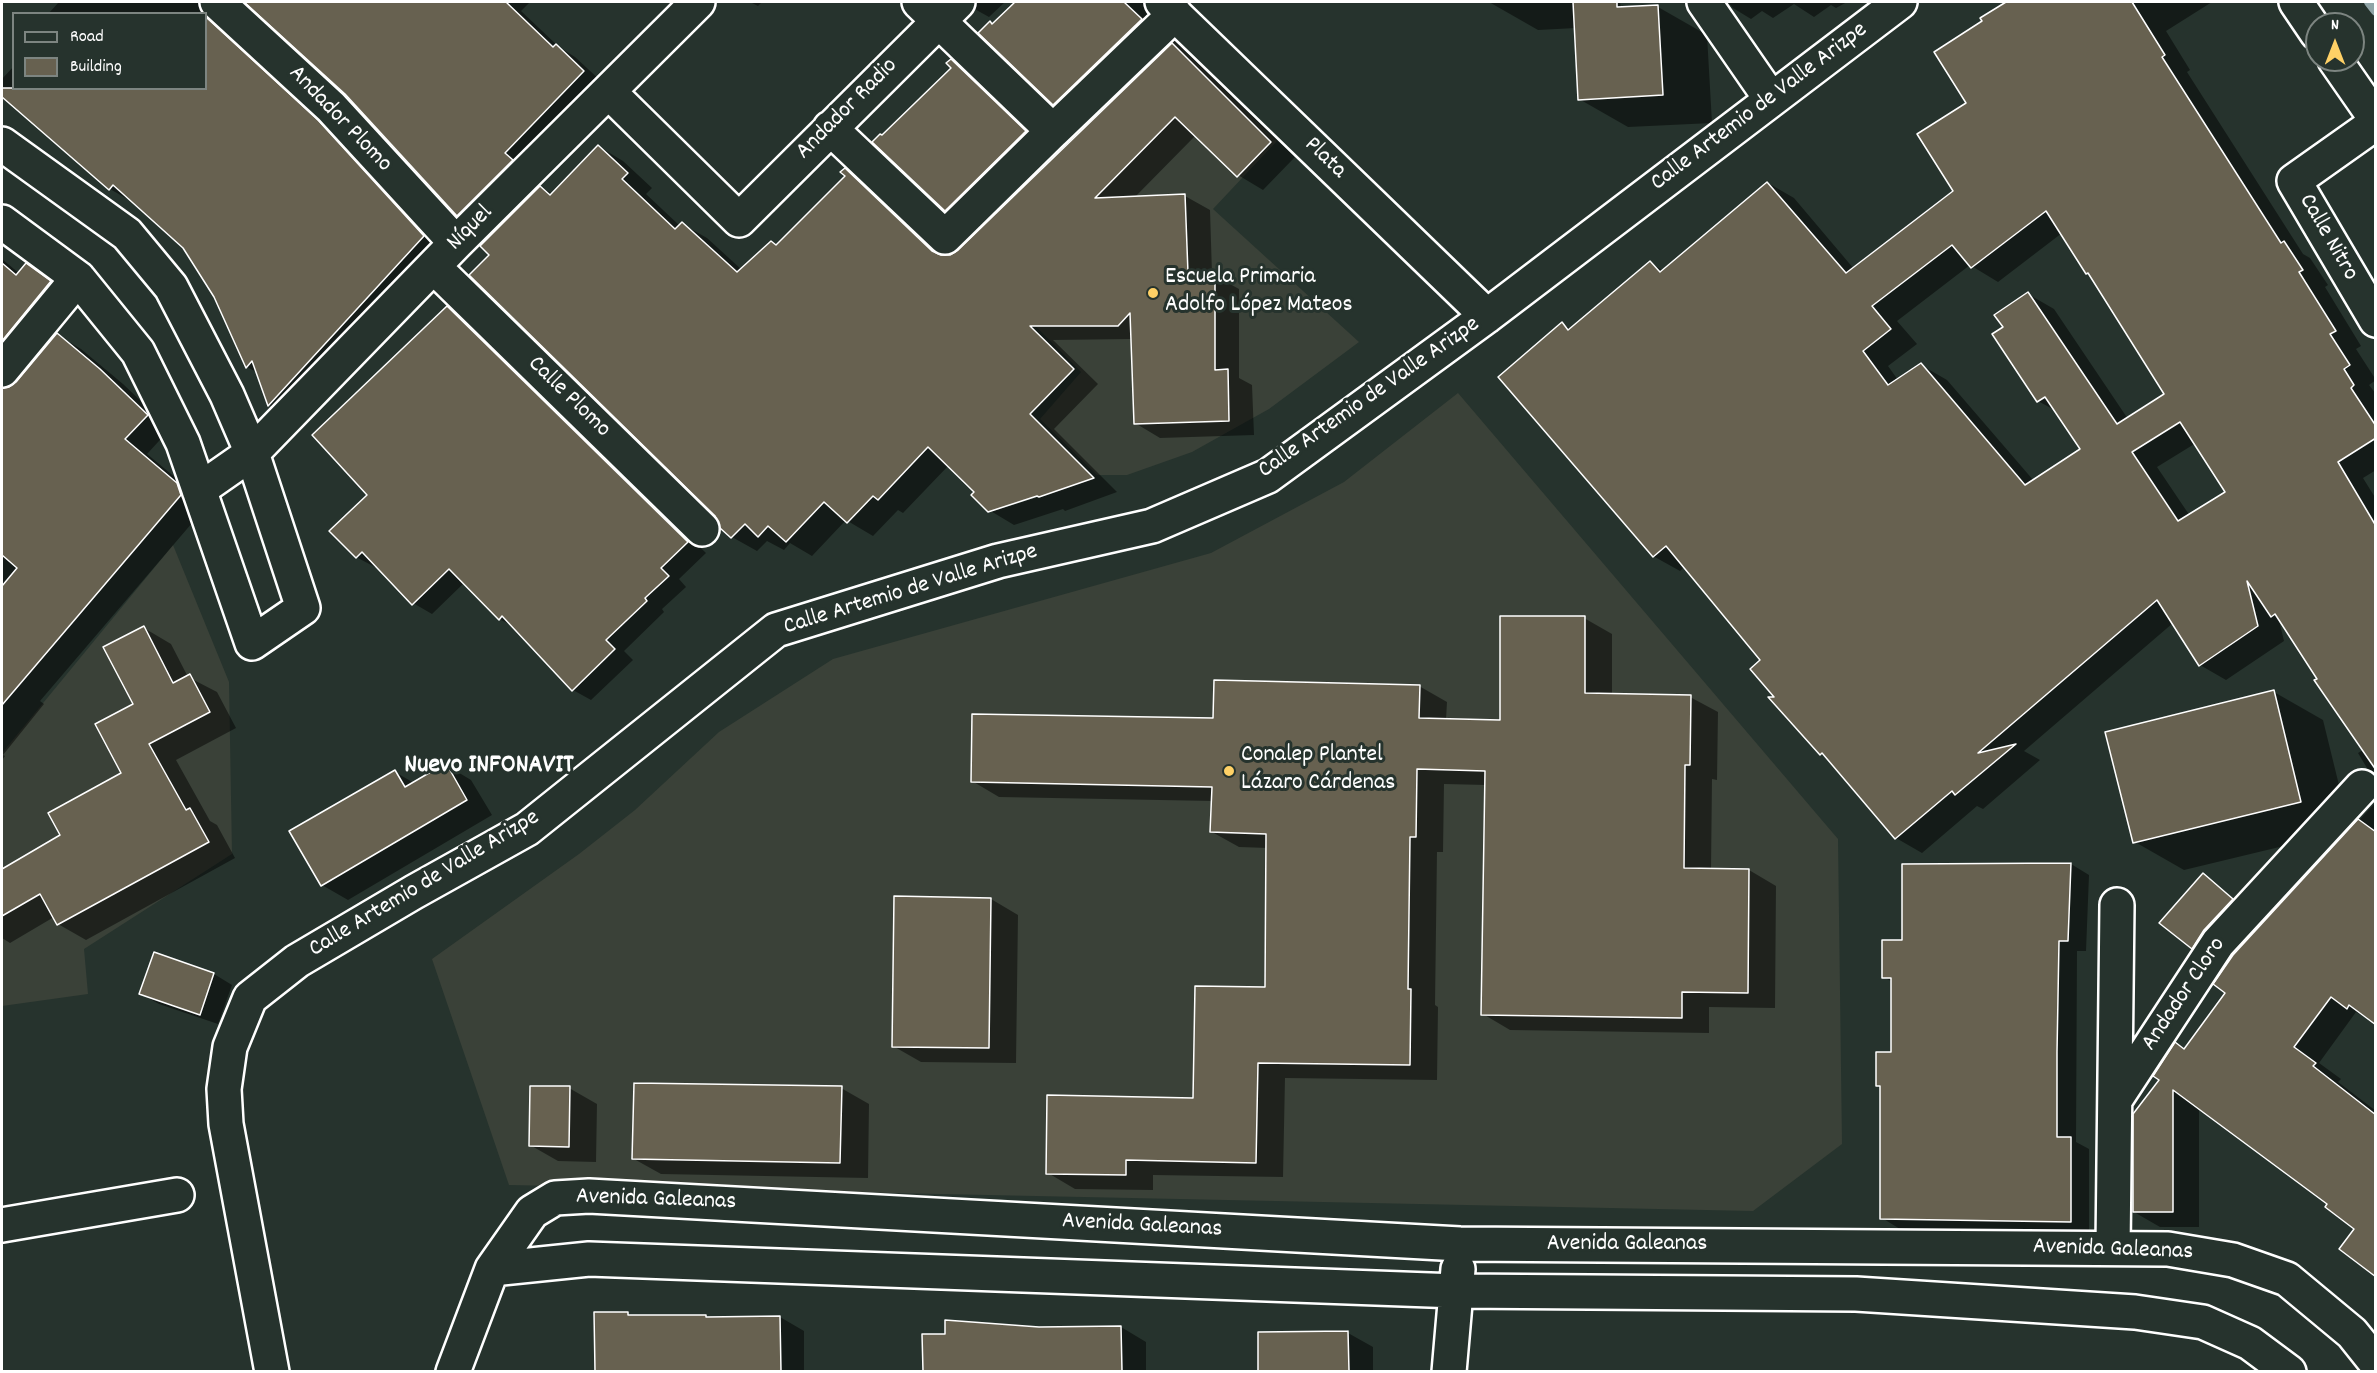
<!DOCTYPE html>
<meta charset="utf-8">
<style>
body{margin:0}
#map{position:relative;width:2377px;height:1373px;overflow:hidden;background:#26332d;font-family:Dekko,sans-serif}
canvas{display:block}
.frame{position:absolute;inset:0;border:3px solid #fff;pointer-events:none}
.legend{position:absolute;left:12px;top:12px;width:195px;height:78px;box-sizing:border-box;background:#26332d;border:2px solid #7d8581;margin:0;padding:8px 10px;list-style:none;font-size:18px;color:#fff}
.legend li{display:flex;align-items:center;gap:12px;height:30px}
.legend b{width:30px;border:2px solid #7d8581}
.north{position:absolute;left:2305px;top:12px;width:60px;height:60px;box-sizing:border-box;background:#26332d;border:2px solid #7d8581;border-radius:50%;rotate:0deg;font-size:16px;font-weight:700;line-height:24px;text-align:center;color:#fff}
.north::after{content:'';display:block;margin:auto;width:21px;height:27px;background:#ffd166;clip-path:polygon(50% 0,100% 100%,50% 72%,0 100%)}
</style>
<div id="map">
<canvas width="2377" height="1373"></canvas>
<div class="frame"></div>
<ul class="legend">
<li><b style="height:8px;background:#26332d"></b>Road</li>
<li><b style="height:16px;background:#676150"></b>Building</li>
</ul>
<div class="north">N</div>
</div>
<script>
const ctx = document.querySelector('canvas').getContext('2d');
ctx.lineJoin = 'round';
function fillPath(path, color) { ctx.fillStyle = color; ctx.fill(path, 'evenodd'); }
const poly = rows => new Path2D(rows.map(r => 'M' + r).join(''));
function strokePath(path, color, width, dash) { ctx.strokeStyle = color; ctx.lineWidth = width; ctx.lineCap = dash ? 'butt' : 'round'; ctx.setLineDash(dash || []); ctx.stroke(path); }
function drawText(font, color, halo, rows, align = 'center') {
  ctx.font = font + ' Dekko,sans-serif'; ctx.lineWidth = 6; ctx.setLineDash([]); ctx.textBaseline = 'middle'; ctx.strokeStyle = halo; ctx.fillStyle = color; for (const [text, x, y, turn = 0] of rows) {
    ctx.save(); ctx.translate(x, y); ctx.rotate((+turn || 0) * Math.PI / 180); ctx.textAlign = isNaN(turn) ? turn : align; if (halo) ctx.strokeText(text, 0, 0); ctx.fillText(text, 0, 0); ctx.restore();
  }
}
fillPath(poly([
 [1168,35,1277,141,1213,209,1359,342,1269,409,1192,452,1127,475,1097,475,1040,419,1081,372,954,244],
 [1458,393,1838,839,1842,1144,1753,1211,509,1185,432,959,579,854,635,810,719,732,833,659,1211,553,1344,482],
 [173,545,229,682,232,854,84,949,88,994,2,1006,2,753]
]), '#3a4138');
fillPath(poly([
 [59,2,221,2,337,133,442,247,288,415,269,405,258,373,247,367,216,296,184,247,130,198,129,200,110,189,82,166,2,95,2,79,14,66,14,88,206,88,206,14,48,14],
 [246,2,530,2,521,11,559,47,575,57,602,82,476,226,458,215,346,93],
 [750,2,762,2,758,6],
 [962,2,1005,2,989,17],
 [1017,2,1142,2,1190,48,1186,52,1197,59,1295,157,1263,190,1238,175,1196,135,1134,198,1185,196,1210,210,1212,274,1239,289,1239,378,1252,385,1254,435,1160,438,1135,423,1132,339,1053,340,1098,384,1054,429,1117,492,1065,511,1063,509,1014,525,989,510,976,492,949,465,903,513,898,510,873,536,846,520,812,556,790,543,784,550,767,541,757,551,732,537,721,527,716,515,491,255,541,187,553,194,598,146,623,161,652,188,646,194,680,226,682,224,707,238,742,270,772,242,777,246,847,176,845,170,870,184,946,257,951,256,981,230,946,210,882,136,954,68,951,61,1000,89,1064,150,1090,125,1054,104,992,25],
 [1044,492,1045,495,993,511,998,507],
 [1489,2,1620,2,1621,9,1658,7,1707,35,1712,123,1628,127,1579,99,1576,28,1538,30],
 [1728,2,1847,2,1836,8,1831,5,1814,17,1794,4,1773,18,1762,11,1751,19,1733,8],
 [2002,2,2212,2,2166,31,2190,70,2187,72,2303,254,2310,258,2328,285,2325,287,2361,346,2356,349,2376,380,2369,385,2376,394,2376,470,2363,478,2376,499,2376,773,2367,768,2358,753,2363,750,2278,616,2284,641,2226,680,2200,665,2173,623,2024,751,2040,760,1983,809,1977,806,1922,853,1896,838,1829,759,1821,754,1772,698,1777,698,1762,660,1685,566,1680,571,1653,556,1562,324,1571,329,1650,263,1664,271,1768,183,1794,198,1854,269,1955,192,1969,103,1984,22,2003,5],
 [2062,233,2087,273,2091,275,2166,395,2128,419,2054,309,2028,294,2005,327,2038,401,2058,412,2082,449,2034,481,1947,380,1921,365,1898,380,1888,366,1917,344,1897,321,1970,265,1998,282],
 [2196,443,2227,492,2190,516,2157,467],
 [2,259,20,274,27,265,73,296,7,381,7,390,17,383,57,335,81,349,123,384,170,429,147,454,200,498,204,509,40,701,44,704,3,755,5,756,2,760],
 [448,308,466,319,706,553,679,579,686,587,662,609,664,612,624,651,633,660,591,700,573,690,515,627,499,619,464,583,432,614,413,603,377,565,375,567,356,557,369,495],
 [1584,618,1612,634,1612,695,1690,697,1718,712,1717,780,1712,779,1711,870,1749,870,1776,886,1775,1008,1709,1007,1709,1033,1510,1030,1483,1014,1486,785,1444,784,1443,852,1437,852,1435,1005,1438,1007,1437,1080,1285,1078,1283,1177,1153,1175,1153,1190,1075,1189,1048,1173,1194,1100,1266,989,1268,848,1239,847,1212,832,1213,801,999,797,972,781,1215,720,1419,686,1447,702,1446,720,1501,722],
 [144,628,171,644,188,677,217,692,236,728,176,760,210,821,217,825,235,858,86,940,58,924,54,917,10,943,2,938,2,870,62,835,123,774,135,705],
 [2274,692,2323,720,2350,830,2184,870,2135,842],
 [446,765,471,780,492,815,348,900,322,885,395,772,414,783],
 [2376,802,2376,1024,2356,1012,2319,1063,2341,1079,2338,1082,2376,1111,2376,1275,2356,1229,2329,1204,2199,1107,2199,1227,2160,1227,2134,1212,2185,1050,2227,993,2234,956],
 [2071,864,2089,875,2086,951,2077,951,2076,1142,2089,1149,2089,1231,1900,1229,1882,1218,1882,1087,1878,1085,1893,1053,1893,982,1883,977,1903,942],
 [2203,875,2241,905,2201,952,2193,947],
 [991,899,1018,915,1016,1063,921,1062,893,1046],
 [155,954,214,974,232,985,218,1024,159,1004,141,994],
 [569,1088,597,1104,596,1162,558,1161,530,1145],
 [841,1088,869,1104,868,1178,661,1174,634,1159],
 [628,1314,632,1316,706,1316,710,1318,780,1317,804,1331,804,1372,515,1372,596,1370],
 [1121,1327,1146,1342,1146,1372,874,1372,924,1370,1039,1329],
 [1348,1333,1373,1347,1373,1372,1216,1372,1260,1371,1259,1334]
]), '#0007');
strokePath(poly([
 [2369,2,2376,11]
]), '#90a4a7', 10);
const building = poly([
 [244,2,506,2,553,47,556,44,584,71,505,153,513,160,457,216,345,94,244,2],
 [1015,2,1124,2,1142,19,1053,105,978,33,990,21,992,24,1015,2],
 [1573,2,1617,2,1617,7,1658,5,1663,95,1578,100,1573,2],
 [2006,2,2132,2,2165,55,2162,57,2281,243,2284,241,2303,270,2299,272,2336,331,2330,334,2350,365,2344,369,2354,385,2351,388,2376,426,2376,438,2338,462,2376,526,2376,770,2314,680,2317,679,2275,614,2271,617,2247,581,2258,626,2199,666,2157,600,1978,753,2016,744,1955,795,1952,791,1895,839,1822,753,1820,755,1768,697,1774,697,1750,669,1760,660,1666,546,1653,557,1498,377,1562,322,1568,330,1650,261,1660,272,1767,182,1846,273,1953,191,1917,134,1966,103,1934,52,1982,21,1980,18,2006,2],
 [2046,211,2086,274,2088,273,2164,394,2117,424,2028,292,1994,315,2003,327,1992,334,2037,402,2045,397,2080,449,2025,485,1921,363,1888,385,1863,351,1891,329,1872,306,1952,245,1971,268,2046,211],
 [2180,422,2225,492,2178,521,2132,452,2180,422],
 [206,17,318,120,424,236,268,406,252,361,246,368,214,297,183,248,113,185,109,190,2,97,2,88,206,88,206,17],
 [1172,43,1271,142,1237,177,1175,117,1095,198,1185,194,1188,273,1215,273,1215,370,1228,369,1229,421,1134,424,1130,313,1118,326,1030,326,1074,369,1030,414,1094,478,1039,497,1037,496,988,512,971,495,974,492,928,447,878,500,873,496,847,523,824,502,786,542,768,526,758,537,745,524,731,538,720,528,715,516,469,275,489,255,480,246,540,186,550,195,598,145,628,173,622,179,675,229,682,222,737,272,771,241,776,245,845,176,840,172,845,168,932,251,941,255,950,255,958,250,1172,43],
 [951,59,1026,131,945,211,872,142,880,134,882,135,951,68,946,63,951,59],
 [2,263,16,275,26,263,51,281,2,341,2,263],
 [447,306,688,542,661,568,669,576,645,598,647,601,606,640,615,649,572,691,502,616,499,620,449,569,412,605,362,552,356,558,329,531,367,495,312,435,447,306],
 [57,333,100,369,148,415,125,439,177,483,181,495,2,705,2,586,17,568,2,555,2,388,9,387,16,382,57,333],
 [1500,616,1585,616,1585,693,1691,695,1690,765,1685,765,1684,868,1749,869,1748,993,1682,992,1682,1018,1481,1015,1485,771,1417,769,1416,837,1410,837,1408,989,1411,989,1410,1065,1258,1063,1256,1163,1126,1160,1126,1175,1046,1174,1047,1095,1193,1098,1195,986,1265,987,1266,834,1210,832,1212,787,971,782,972,714,1213,718,1214,680,1420,685,1419,718,1500,720,1500,616],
 [144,626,173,683,190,674,210,712,149,744,186,810,190,808,209,842,57,925,40,894,2,916,2,869,60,835,48,813,121,773,95,724,133,704,103,647,144,626],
 [2274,690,2301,802,2133,843,2105,732,2274,690],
 [446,763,467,800,321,886,289,831,395,770,405,787,446,763],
 [2358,819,2376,832,2376,1025,2349,1005,2347,1009,2331,997,2294,1047,2316,1063,2313,1066,2376,1115,2376,1277,2339,1249,2354,1229,2325,1207,2327,1204,2173,1090,2173,1212,2133,1212,2133,1114,2159,1080,2153,1076,2175,1042,2184,1049,2225,993,2213,984,2233,955,2358,819],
 [2071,863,2068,941,2059,941,2057,1052,2057,1137,2071,1137,2071,1222,1880,1219,1880,1086,1876,1086,1876,1052,1891,1052,1891,978,1882,978,1882,940,1902,940,1902,864,2071,863],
 [2203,873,2233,899,2204,930,2192,949,2159,923,2203,873],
 [894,896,991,898,989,1048,892,1047,894,896],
 [154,952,214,973,200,1015,139,994,154,952],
 [634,1083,842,1086,840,1163,632,1159,634,1083],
 [530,1086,570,1086,569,1147,529,1146,530,1086],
 [594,1312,628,1312,628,1315,706,1315,706,1317,780,1316,781,1371,595,1371,594,1312],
 [945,1320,1039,1327,1121,1326,1122,1371,923,1371,922,1334,945,1334,945,1320],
 [1348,1331,1349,1371,1258,1371,1258,1332,1348,1331]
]);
fillPath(building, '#676150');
strokePath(building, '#fff', 1.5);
const minor = poly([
 [217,2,331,107,456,243],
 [919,2,1053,131,1175,14],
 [1162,2,1487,316],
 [1704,2,1771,99],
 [2296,2,2317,33],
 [2335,60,2376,119],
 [609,92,739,220,958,2],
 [2376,123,2294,181,2376,320],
 [830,128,945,237,1053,131],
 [2,144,127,234,171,287,227,395,252,453,303,608,252,643,183,443,138,352,78,278,2,222],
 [434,267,702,529],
 [2,370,78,278],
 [199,490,252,453,456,243,698,2],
 [2115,1100,2218,943,2362,787],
 [2,1225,177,1195],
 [2113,1248,2117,905],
 [492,1269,589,1259,1457,1291,1856,1294,2135,1312,2203,1322,2250,1343,2289,1372],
 [272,1372,226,1124,224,1089,230,1047,250,998,297,961,414,892,527,829,776,630,998,561,1152,526,1268,476,1487,316,1900,2],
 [453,1372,492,1269,532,1212,555,1198,589,1196,1460,1244,2168,1249,2233,1260,2287,1279,2352,1333,2376,1363],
 [1449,1372,1458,1269]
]);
strokePath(minor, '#fff', 38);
strokePath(minor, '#26332d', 33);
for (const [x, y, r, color] of [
 [1153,293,6,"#ffd166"],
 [1229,771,6,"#ffd166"]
]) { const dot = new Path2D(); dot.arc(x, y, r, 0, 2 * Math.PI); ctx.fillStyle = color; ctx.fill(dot); strokePath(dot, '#26332d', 2); }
drawText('24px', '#fff', '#26332d', [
 ["Calle Artemio de Valle Arizpe",1760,108,-37],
 ["Andador Radio",848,110,-45],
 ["Andador Plomo",339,120,46],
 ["Plata",1324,159,44],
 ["Níquel",471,229,-45],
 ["Calle Nitro",2327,238,60],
 ["Calle Plomo",568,398,44],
 ["Calle Artemio de Valle Arizpe",1370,399,-35],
 ["Calle Artemio de Valle Arizpe",911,591,-17],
 ["Calle Artemio de Valle Arizpe",425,885,-31],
 ["Andador Cloro",2185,995,-56],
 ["Avenida Galeanas",656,1201,2],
 ["Avenida Galeanas",1142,1227,3],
 ["Avenida Galeanas",1627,1246],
 ["Avenida Galeanas",2113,1251,2]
]);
drawText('24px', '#fff', '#26332d', [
 ["Escuela Primaria",1165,279],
 ["Adolfo López Mateos",1165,307],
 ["Conalep Plantel",1241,757],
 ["Lázaro Cárdenas",1241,785]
], 'left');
drawText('bold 26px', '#fff', '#26332d', [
 ["Nuevo INFONAVIT",489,767]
]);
</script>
